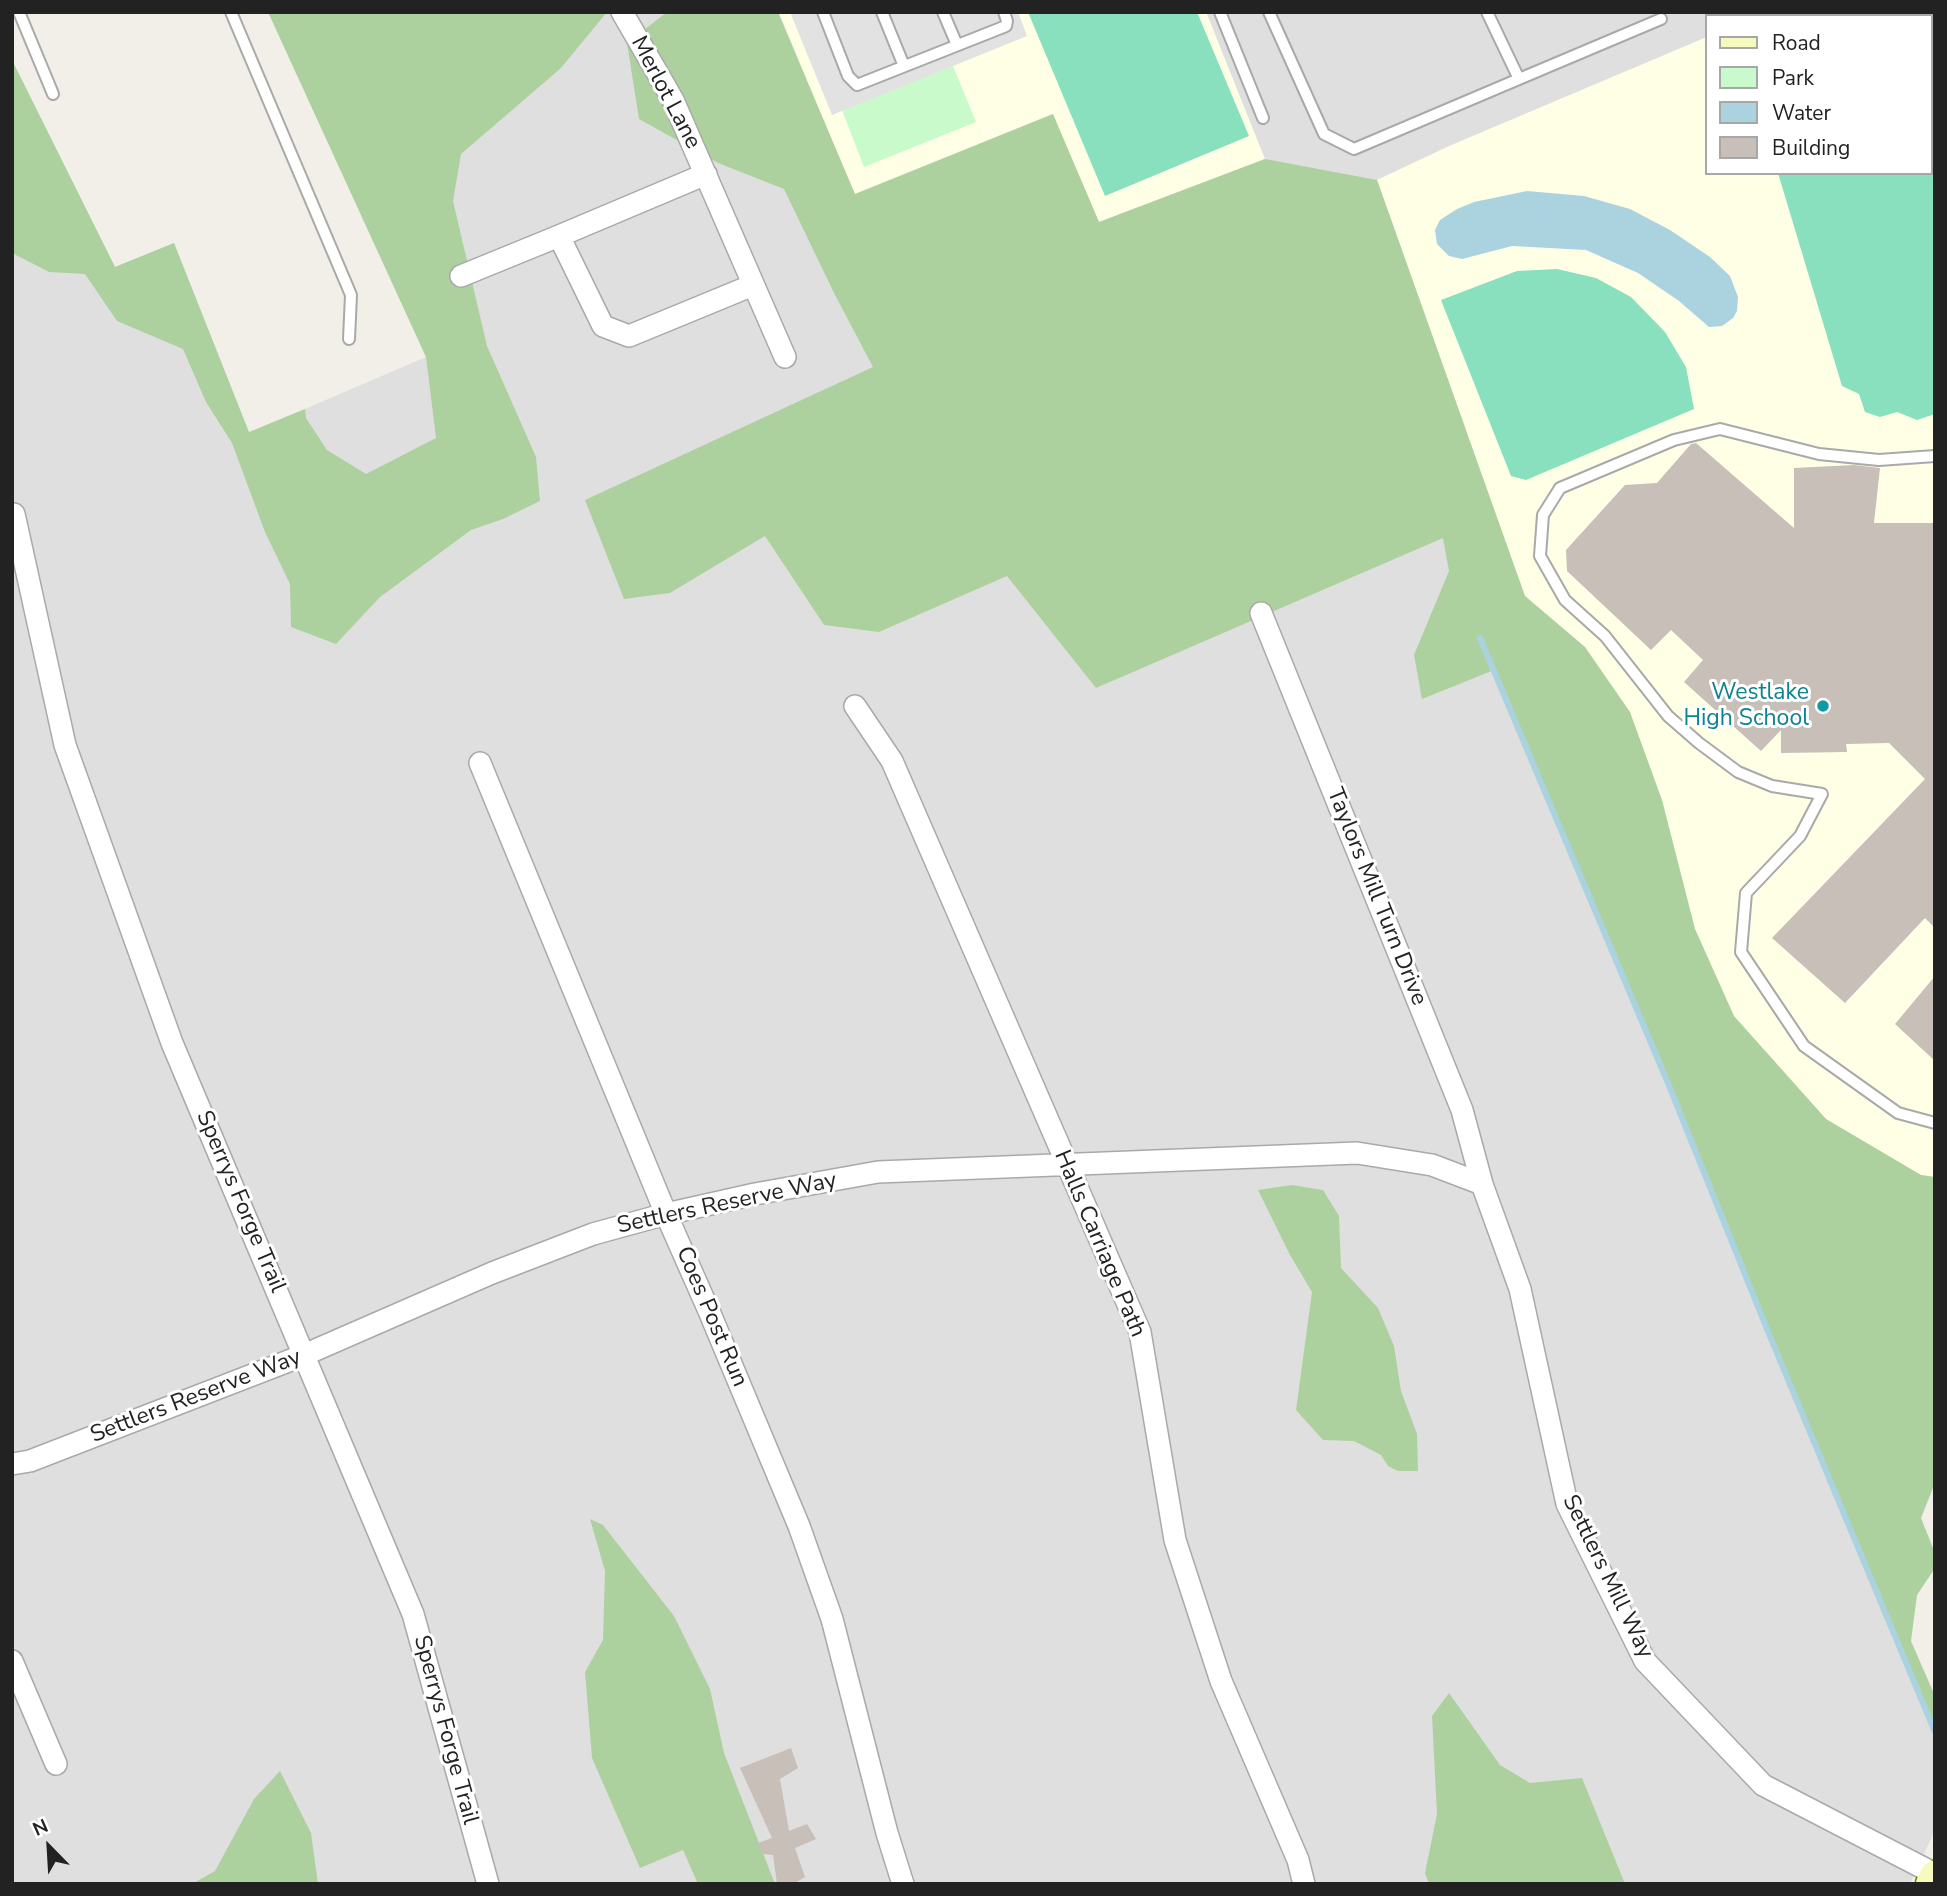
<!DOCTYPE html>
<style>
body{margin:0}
#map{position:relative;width:1947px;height:1896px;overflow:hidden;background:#f2efe9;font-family:"Nunito Sans",sans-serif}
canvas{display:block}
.frame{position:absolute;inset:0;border:14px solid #222;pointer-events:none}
.legend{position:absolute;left:1705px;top:14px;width:228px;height:161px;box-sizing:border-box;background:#fff;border:2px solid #a7a7a7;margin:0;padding:9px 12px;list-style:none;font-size:21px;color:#222}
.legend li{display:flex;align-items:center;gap:14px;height:35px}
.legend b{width:35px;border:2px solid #a7a7a7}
.north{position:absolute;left:14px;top:1812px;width:70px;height:70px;-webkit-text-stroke:5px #fff;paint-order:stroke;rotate:336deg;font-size:19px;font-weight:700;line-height:28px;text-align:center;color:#222}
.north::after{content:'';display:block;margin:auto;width:24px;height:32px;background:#222;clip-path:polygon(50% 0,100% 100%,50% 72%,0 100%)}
</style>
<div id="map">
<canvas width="1947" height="1896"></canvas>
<div class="frame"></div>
<ul class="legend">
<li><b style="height:9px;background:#f7fabf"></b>Road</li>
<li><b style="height:19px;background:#c8facc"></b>Park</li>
<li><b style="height:19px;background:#aad3df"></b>Water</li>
<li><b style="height:19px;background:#c7bfb8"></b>Building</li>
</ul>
<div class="north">N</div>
</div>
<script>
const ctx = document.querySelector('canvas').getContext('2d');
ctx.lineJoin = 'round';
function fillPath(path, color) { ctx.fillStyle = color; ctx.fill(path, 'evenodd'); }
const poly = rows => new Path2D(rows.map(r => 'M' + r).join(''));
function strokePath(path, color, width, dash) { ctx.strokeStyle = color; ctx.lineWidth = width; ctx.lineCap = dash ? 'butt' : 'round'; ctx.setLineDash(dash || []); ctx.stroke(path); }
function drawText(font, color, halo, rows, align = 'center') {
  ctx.font = font + ' "Nunito Sans",sans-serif'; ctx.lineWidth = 6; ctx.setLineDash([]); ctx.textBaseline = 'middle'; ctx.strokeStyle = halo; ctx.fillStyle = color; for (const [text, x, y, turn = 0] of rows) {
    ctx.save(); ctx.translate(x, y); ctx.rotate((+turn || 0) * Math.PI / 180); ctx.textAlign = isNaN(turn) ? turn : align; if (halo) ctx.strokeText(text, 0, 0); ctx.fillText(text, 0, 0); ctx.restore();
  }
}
fillPath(poly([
 [268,12,778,12,854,194,1264,159,1206,12,1766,12,1758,16,1707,16,1707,37,1447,147,1480,638,1935,1732,1935,1830,1910,1884,12,1884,12,60,115,267,174,243,249,433,426,357]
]), '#e0dfdf');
fillPath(poly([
 [779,12,1206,12,1265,159,1099,222,1052,114,854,194],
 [1766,12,1935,12,1935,1177,1921,1175,1826,1119,1734,1016,1695,929,1662,800,1585,647,1525,596,1377,180,1447,147,1707,37,1707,173,1931,173,1931,16,1758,16]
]), '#ffffe5');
fillPath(poly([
 [268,12,607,12,561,68,461,154,453,201,487,346,536,457,540,501,503,519,471,530,380,597,336,644,291,627,290,584,265,532,232,443,206,402,183,349,117,321,85,274,49,272,12,253,12,60,115,267,174,243,249,432,305,409,306,418,327,450,366,474,436,438,426,357],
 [667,12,778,12,855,194,1053,114,1099,222,1265,159,1377,180,1525,596,1585,647,1630,712,1662,800,1695,929,1734,1016,1826,1119,1921,1175,1935,1177,1935,1483,1921,1518,1935,1553,1935,1568,1917,1595,1911,1641,1935,1696,1935,1732,1769,1334,1670,1088,1494,670,1422,699,1414,655,1449,571,1443,538,1096,688,1007,576,879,632,824,625,765,536,670,593,624,599,585,500,873,367,834,293,784,189,718,163,639,119,627,43],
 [1292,1185,1323,1190,1339,1216,1341,1268,1378,1308,1394,1346,1401,1391,1417,1434,1418,1471,1398,1471,1388,1466,1381,1455,1354,1441,1323,1440,1296,1410,1312,1292,1290,1255,1258,1190],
 [590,1519,603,1525,674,1616,710,1689,724,1753,775,1884,698,1884,683,1850,640,1868,592,1758,585,1672,603,1640,605,1571],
 [1449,1693,1500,1765,1530,1783,1582,1778,1625,1884,1429,1884,1425,1873,1437,1814,1432,1716],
 [280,1771,311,1833,318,1884,192,1884,215,1871,254,1799]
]), '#add19e');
fillPath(poly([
 [953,66,976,122,864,167,842,110]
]), '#c8facc');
fillPath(poly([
 [1028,12,1197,12,1249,136,1105,196],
 [1931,96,1935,96,1935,414,1917,420,1897,412,1880,417,1865,412,1859,394,1842,386,1778,173,1931,173],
 [1557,269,1596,278,1631,297,1665,332,1686,367,1694,409,1526,480,1511,476,1441,300,1517,271]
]), '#88e0be');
fillPath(poly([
 [790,12,1018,12,1027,36,832,115]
]), '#e2e2e2');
fillPath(poly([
 [1527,191,1584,196,1630,209,1670,230,1710,257,1730,276,1738,297,1737,311,1733,318,1722,326,1709,327,1679,301,1638,273,1586,250,1512,246,1462,259,1449,256,1437,244,1435,230,1440,220,1457,209,1474,202]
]), '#aad3df');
strokePath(poly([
 [1480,638,1670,1088,1769,1334,1935,1732]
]), '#aad3df', 6);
fillPath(poly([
 [1696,443,1794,528,1794,468,1854,465,1880,468,1874,523,1935,523,1935,928,1925,918,1845,1003,1772,938,1925,779,1889,743,1846,744,1847,752,1781,753,1781,730,1761,751,1684,682,1703,660,1671,630,1651,650,1567,571,1566,550,1625,485,1657,483,1691,444],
 [1935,976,1935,1061,1895,1024],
 [791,1748,798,1768,780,1779,789,1831,807,1824,816,1839,795,1848,805,1877,793,1884,777,1884,773,1855,763,1854,758,1843,772,1838,740,1768]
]), '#c7bfb8');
const lane = poly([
 [19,12,53,94],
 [231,12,351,295,349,339],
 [823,12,848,76,857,85,1006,26,1007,21,1004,12],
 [882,12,904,66],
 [943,12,957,45],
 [1220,12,1263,118],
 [1269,12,1324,134,1354,149,1519,79,1487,12],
 [1519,79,1661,19],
 [1935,456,1879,460,1819,454,1720,429,1674,440,1560,488,1543,515,1540,556,1565,600,1605,636,1668,716,1699,743,1738,772,1772,786,1822,794,1800,836,1746,893,1741,952,1804,1046,1898,1113,1935,1123]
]);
const street = poly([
 [622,12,673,100,785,357],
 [706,174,559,236,603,326,629,336,753,285],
 [461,276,559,236],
 [14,514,65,745,172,1043,413,1614,488,1884],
 [1261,613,1462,1110,1482,1184,1520,1289,1567,1504,1645,1661,1763,1785,1935,1874],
 [855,706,892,761,1140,1332,1175,1540,1221,1681,1298,1860,1304,1884],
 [480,763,666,1214,709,1311,799,1526,832,1619,887,1833,903,1884],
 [12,1464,30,1461,304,1355,492,1273,593,1234,666,1214,755,1194,878,1172,1357,1153,1432,1165,1482,1184],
 [12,1661,56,1764]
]);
const secondary = poly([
 [1931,1884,1935,1876]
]);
strokePath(lane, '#a9a9a9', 14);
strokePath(street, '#a9a9a9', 24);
strokePath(secondary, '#707d05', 33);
strokePath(lane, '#fff', 10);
strokePath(street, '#fff', 21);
strokePath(secondary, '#f7fabf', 30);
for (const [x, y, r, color] of [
 [1823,706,7,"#0f9aa8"]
]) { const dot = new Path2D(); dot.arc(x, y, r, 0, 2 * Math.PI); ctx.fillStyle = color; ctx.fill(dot); strokePath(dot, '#fff', 2.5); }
drawText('23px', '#222', '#fff', [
 ["Merlot Lane",665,93,62],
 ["Taylors Mill Turn Drive",1376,897,68],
 ["Sperrys Forge Trail",240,1202,67],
 ["Settlers Reserve Way",727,1204,-12],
 ["Halls Carriage Path",1099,1244,67],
 ["Coes Post Run",711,1317,67],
 ["Settlers Reserve Way",196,1397,-21],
 ["Settlers Mill Way",1607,1577,64],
 ["Sperrys Forge Trail",445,1730,75]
]);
drawText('23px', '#0d838f', '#fff', [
 ["Westlake",1809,693],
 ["High School",1809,719]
], 'right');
</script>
